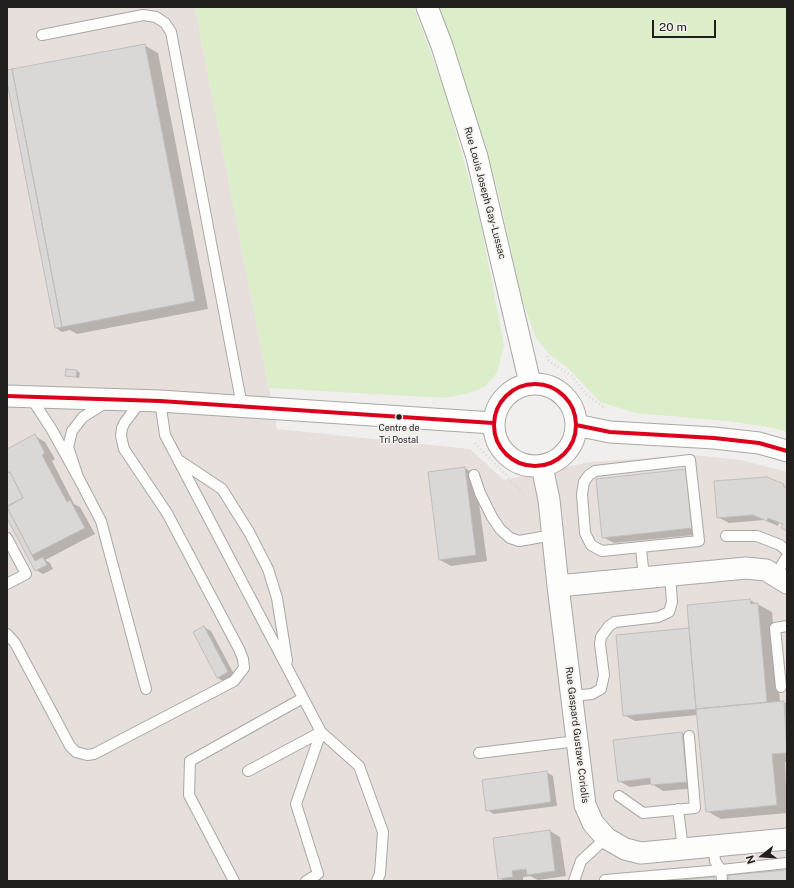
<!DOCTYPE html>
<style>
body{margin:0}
#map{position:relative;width:794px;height:888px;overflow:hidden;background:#f1efed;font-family:"Public Sans",sans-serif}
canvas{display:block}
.frame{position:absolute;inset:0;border:8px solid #201f1e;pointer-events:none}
.north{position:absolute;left:742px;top:836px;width:40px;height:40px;-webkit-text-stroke:3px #f2efec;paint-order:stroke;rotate:253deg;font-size:11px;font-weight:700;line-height:16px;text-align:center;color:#201f1e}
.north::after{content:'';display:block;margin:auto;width:14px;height:18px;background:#201f1e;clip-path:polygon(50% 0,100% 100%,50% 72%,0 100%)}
.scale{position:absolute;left:652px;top:20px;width:64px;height:18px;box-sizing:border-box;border:2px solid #201f1e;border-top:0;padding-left:5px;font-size:12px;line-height:14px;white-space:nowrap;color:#201f1e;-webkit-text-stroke:3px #f2efec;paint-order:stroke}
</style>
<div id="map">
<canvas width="794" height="888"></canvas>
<div class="frame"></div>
<div class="north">N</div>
<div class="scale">20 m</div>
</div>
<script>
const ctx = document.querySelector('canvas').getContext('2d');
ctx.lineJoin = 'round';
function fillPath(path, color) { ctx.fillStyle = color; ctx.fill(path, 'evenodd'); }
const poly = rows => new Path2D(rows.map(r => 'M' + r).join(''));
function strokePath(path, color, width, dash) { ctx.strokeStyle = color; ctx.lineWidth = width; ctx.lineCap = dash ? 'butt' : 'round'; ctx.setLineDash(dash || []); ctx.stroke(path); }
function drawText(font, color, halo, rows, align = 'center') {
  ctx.font = font + ' "Public Sans",sans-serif'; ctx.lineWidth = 3; ctx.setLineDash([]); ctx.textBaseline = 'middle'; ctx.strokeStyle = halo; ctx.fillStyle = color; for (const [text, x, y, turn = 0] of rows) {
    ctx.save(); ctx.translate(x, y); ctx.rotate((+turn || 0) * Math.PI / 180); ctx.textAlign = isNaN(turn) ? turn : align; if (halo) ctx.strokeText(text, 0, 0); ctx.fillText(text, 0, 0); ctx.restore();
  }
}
fillPath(poly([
 [7,7,195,7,277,429,470,449,504,480,590,462,694,455,741,460,787,472,787,881,7,881]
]), '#e6dfdb');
fillPath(poly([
 [195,7,414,7,445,92,480,220,504,345,497,373,485,387,467,394,444,398,269,388],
 [438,7,787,7,787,432,774,428,727,421,636,413,600,402,567,367,550,355,536,338,522,300,498,191,456,55]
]), '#dcedca');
fillPath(poly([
 [144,45,158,53,208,309,77,334,70,330,62,332,56,328,7,71],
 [77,371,80,373,79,378,66,375],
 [35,436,45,442,55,459,52,461,74,504,80,507,95,534,45,560,50,563,53,569,43,574,36,570,7,516,7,450],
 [465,468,475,474,487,561,451,566,440,560],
 [686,470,696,476,703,534,614,543,603,537],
 [767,478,787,487,787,530,784,525,779,523,778,526,764,520,729,523,718,517],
 [750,600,772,612,780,702,787,703,787,762,785,762,787,813,721,819,707,811,698,715,635,721,624,715,688,629],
 [204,627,211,631,235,676,225,682,218,678,194,632],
 [682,733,692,739,697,788,663,791,652,784,630,787,619,781],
 [546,772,553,776,557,806,494,814,487,810],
 [550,831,560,837,566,876,538,880,530,876,523,877,523,881,505,881,499,878]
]), '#0003');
const building = poly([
 [145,44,195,301,62,327,12,69,145,44],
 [12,69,62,327,55,328,7,82,7,70,12,69],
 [66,369,77,370,76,377,65,376,66,369],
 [35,434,45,453,42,455,67,502,70,500,85,528,32,555,7,507,23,498,10,472,7,473,7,449,35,434],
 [465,467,476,555,439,560,428,472,465,467],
 [686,469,692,528,602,538,596,479,686,469],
 [10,472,23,498,7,506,7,473,10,472],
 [767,477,784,484,783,486,787,488,787,531,781,528,783,524,768,518,767,521,753,515,717,518,714,481,767,477],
 [7,507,35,561,43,557,47,565,35,571,7,518,7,507],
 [750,599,751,604,758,603,767,702,696,709,687,605,750,599],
 [204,626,228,672,217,678,193,632,204,626],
 [689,628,696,709,623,716,616,635,689,628],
 [784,701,787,753,772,754,777,805,706,812,696,709,784,701],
 [682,732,687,782,651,785,650,778,618,782,613,740,682,732],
 [547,771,551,802,486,811,482,780,547,771],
 [550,830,555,871,527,875,526,869,512,871,513,877,498,879,493,838,550,830],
 [787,870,787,881,729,881,729,875,787,870],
 [714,877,714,881,669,881,714,877]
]);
fillPath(building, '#d9d8d7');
strokePath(building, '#c0bfbd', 1);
const lane = poly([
 [42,35,143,15,156,17,165,23,171,32,242,406],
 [30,396,52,430,78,477,68,447,72,431,83,417,107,402],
 [160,401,165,435,321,732,248,771],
 [690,460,699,541,602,551,591,545,585,533,582,494,584,482,589,475,595,471,690,460],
 [180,461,222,489,249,532,268,569,277,598,287,661],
 [474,475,480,493,492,517,500,529,510,538,519,541,553,535],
 [78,477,101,521,146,689],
 [726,536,757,536,780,545,787,551],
 [7,538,26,574,7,584],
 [641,548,644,578],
 [776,575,787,556],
 [7,634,15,643,70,746,76,752,87,755,94,754,234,681,244,668,243,659,239,649,167,513,124,449,121,436,122,428,125,422,141,401],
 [781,687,775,628,787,626],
 [572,696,592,694,601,689,604,675,600,644,601,637,609,626,615,622,658,617,669,612,672,602,670,575],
 [479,753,577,741],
 [619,796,643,813,695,808,689,736],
 [678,809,683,849],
 [714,846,715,861,721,870,787,863],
 [605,880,721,870,722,881],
 [234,881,189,795,190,761,303,698],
 [306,881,318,874,296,804,321,732,359,766,383,832,380,874,377,881],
 [574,881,581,861,606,838]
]);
const street = poly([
 [427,7,442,46,477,157,530,383],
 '494 425a41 41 0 1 1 82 0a41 41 0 1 1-82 0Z',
 [7,396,160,401,493,423],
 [576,425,610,432,714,438,759,443,787,451],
 [542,466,549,500,558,586,585,805,593,823,606,838,625,849,641,853,787,839],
 [558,586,746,568,766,570,787,583]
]);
strokePath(lane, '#a9a8a7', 12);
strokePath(street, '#a9a8a7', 23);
strokePath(poly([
 [547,356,549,361,572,376,586,394,603,407],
 [475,443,522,492,525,498]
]), '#d8d7d7', 2.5, [1, 3]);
strokePath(lane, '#fdfdfc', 10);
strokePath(street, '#fdfdfc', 21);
strokePath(poly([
 '494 425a41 41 0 1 1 82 0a41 41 0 1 1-82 0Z',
 [7,396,160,401,493,423],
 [576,425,610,432,714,438,759,443,787,451]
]), '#db001b', 4);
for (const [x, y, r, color] of [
 [399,417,3.5,"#201f1e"]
]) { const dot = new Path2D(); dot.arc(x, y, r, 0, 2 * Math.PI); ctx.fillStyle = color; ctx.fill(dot); strokePath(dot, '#f2efec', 1.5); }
drawText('9px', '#201f1e', '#f2efec', [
 ["Centre de",399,428],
 ["Tri Postal",399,440]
]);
drawText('10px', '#201f1e', '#f2efec', [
 ["Rue Louis Joseph Gay-Lussac",485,193,75],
 ["Rue Gaspard Gustave Coriolis",577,735,83]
]);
</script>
